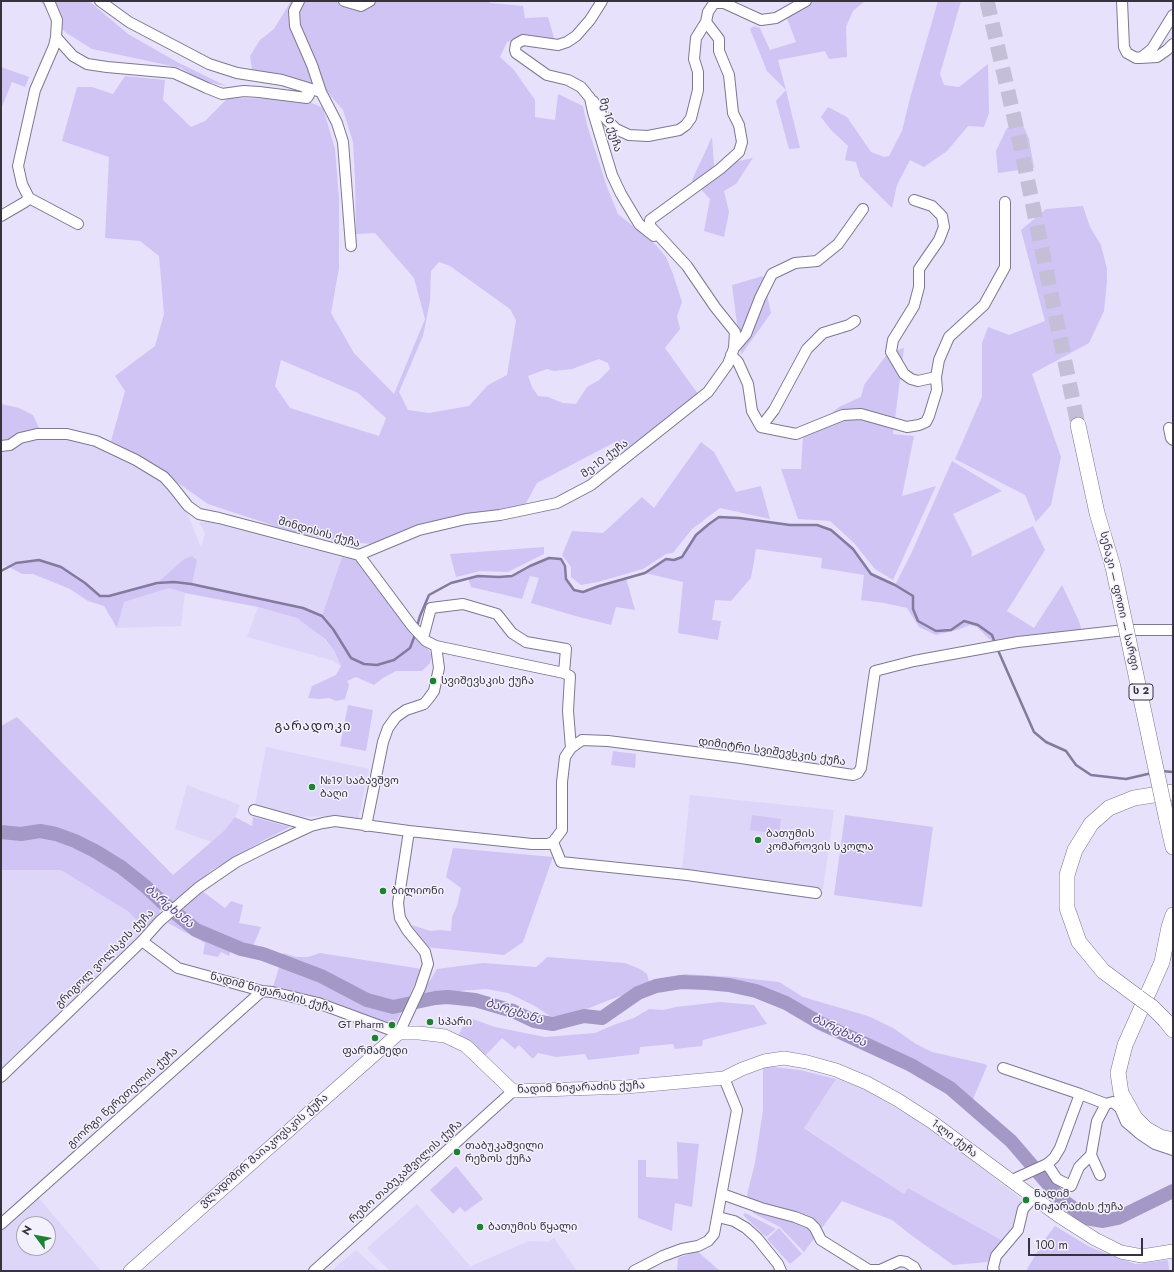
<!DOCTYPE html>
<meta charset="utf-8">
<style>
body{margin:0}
#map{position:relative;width:1174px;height:1272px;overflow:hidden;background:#e7e1fc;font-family:Jost,sans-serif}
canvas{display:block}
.frame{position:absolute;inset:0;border:2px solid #36333e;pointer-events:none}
.north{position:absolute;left:16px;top:1216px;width:40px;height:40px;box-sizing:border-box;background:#f3f1fc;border:1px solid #a7a5b0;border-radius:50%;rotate:302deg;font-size:11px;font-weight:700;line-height:16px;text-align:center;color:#36333e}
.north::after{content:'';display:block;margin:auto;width:14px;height:18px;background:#1e8032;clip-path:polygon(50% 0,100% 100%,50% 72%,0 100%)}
.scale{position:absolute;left:1028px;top:1238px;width:115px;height:18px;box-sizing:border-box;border:2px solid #36333e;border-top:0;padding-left:5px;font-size:12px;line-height:14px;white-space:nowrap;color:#36333e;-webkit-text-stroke:3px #f3f1fc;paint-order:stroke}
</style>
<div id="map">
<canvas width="1174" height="1272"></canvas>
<div class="frame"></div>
<div class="north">N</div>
<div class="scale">100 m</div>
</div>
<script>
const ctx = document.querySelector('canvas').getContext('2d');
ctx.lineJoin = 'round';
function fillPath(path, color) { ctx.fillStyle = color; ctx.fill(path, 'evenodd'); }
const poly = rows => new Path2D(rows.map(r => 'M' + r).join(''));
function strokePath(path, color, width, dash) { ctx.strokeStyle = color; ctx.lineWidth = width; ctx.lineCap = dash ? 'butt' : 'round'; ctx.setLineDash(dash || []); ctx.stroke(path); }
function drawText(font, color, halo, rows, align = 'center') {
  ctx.font = font + ' Jost,"Noto Sans Georgian",sans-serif'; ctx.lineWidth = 3; ctx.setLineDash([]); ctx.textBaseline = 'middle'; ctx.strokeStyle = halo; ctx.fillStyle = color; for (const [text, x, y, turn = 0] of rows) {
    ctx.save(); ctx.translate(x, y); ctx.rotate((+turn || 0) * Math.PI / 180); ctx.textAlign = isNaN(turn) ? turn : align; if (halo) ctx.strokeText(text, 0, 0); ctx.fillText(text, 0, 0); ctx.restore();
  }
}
fillPath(poly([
 [62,436,96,445,164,481,185,508,201,547,205,534,199,522,209,522,342,557,322,616,303,608,191,584,197,560,192,556,184,559,157,583,109,596,100,596,85,583,16,563,9,567,1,565,1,451,8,450,32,439],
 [169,588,185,593,181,626,117,628,124,602],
 [258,607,297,618,318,633,334,650,341,666,331,660,247,637],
 [266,747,369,769,358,821,325,816,300,817,255,805],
 [187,785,240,805,235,817,225,831,212,842,175,829],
 [690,795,834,810,823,889,682,870],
 [1,870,61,870,129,912,147,931,1,1071],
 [836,1079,852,1082,908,1115,942,1137,1026,1203,1018,1222,1003,1241,908,1188,904,1194,804,1127],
 [37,1196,101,1271,1,1271,1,1230],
 [24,1224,48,1224,48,1248,24,1248],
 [417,1204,470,1266,462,1270,529,1241,547,1242,554,1238,577,1271,390,1271,367,1248],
 [356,1250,379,1271,331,1271]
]), '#ded6f9');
fillPath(poly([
 [39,1,89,1,128,34,177,62,226,86,202,81,181,68,92,49,65,32,50,16,42,3],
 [291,1,489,1,490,3,523,6,525,18,548,17,555,41,519,39,507,42,500,57,514,70,535,100,535,117,555,120,558,94,583,106,587,125,607,187,618,214,656,245,666,257,673,274,682,302,677,316,680,329,665,348,698,394,625,453,617,441,537,483,525,505,423,523,374,544,344,542,296,533,208,504,141,457,111,441,125,391,115,376,155,346,164,314,159,256,140,241,105,238,109,157,62,141,77,87,92,87,113,94,125,76,165,80,163,100,191,127,205,121,228,98,303,99,323,108,335,149,339,198,339,268,331,313,354,353,394,394,425,319,414,278,375,233,356,234,355,179,353,142,343,110,325,89,254,80,250,56,260,40,274,29],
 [439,262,450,266,510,309,516,320,507,375,488,385,469,406,429,413,408,410,399,392,423,336,430,301,431,271],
 [599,359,608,363,610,369,599,380,587,387,576,404,563,403,548,397,538,396,532,387,528,376,547,369,554,371,572,369],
 [281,360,358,393,386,418,379,436,290,408,275,386],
 [794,1,865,1,853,11,846,27,847,57,829,59,825,51,778,60,786,90,800,148,789,149,776,101,786,90,767,71,750,29,754,26,760,28,770,50,796,42,783,8],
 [938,1,961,1,940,74,944,85,959,87,988,64,989,113,984,127,968,126,947,151,924,167,910,160,897,185,892,208,860,176,856,162,845,160,848,146,831,130,821,117,828,107,847,117,871,152,884,157,889,156,902,131,910,98],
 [1,67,29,77,25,87,12,82,1,109],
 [1022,123,1029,139,1034,168,998,173,996,151,1007,128],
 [712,137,714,166,753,158,736,184,724,191,729,212,724,237,704,231,710,199,692,180],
 [1083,206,1090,227,1101,245,1107,269,1107,281,1104,311,1089,343,1032,374,1061,457,1051,505,1036,522,1025,495,955,459,982,397,982,343,988,327,1009,335,1045,321,1021,230,1046,209],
 [763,276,771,313,741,355,732,285],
 [904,348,893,434,914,436,902,496,936,486,893,580,875,569,854,543,830,521,798,519,781,469,801,469,803,437,839,407,861,397,864,385,888,353],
 [1,404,19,408,33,415,39,428,20,433,7,442,1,442],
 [701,442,714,452,736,492,761,486,770,519,720,508,692,529,673,553,666,554,643,569,598,582,581,585,571,577,571,567,562,555,572,531,603,533,642,497,654,508],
 [952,461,1002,491,953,514,972,552,971,557,1033,526,1045,550,1007,611,1034,628,1062,585,1078,619,1082,630,994,641,989,639,977,627,970,625,957,630,936,635,919,627,907,608,884,603,861,600,864,575,821,568,822,558,756,549,751,578,731,601,715,600,712,620,721,621,718,640,678,633,683,582,645,573,666,559,674,560,682,557,696,535,709,524,719,517,739,518,790,525,817,525,831,530,853,549,871,574,895,585,911,554],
 [544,547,544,554,508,572,480,571,456,577,450,554],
 [192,556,197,560,192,584,303,608,322,616,342,557,359,561,425,643,432,656,430,663,422,671,396,671,383,678,374,685,356,677,347,681,349,685,345,699,336,701,329,698,319,699,308,698,312,686,336,675,341,666,334,650,325,639,297,618,258,607,185,593,169,588,124,602,117,628,104,606,88,601,70,589,33,574,22,574,9,567,16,563,39,560,61,567,85,583,100,596,109,596,157,583,184,559],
 [549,558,561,559,565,566,566,579,574,590,583,592,626,578,635,610,616,607,611,625,579,617,531,603,539,578,530,576,522,599,471,587,468,578,478,576,499,577,512,576,530,566],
 [348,705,373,710,366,751,340,746],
 [17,717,173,875,224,831,235,817,252,826,253,817,290,827,266,839,212,870,174,903,161,901,159,918,147,931,129,912,61,870,1,870,1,726],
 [613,751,636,754,635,768,611,765],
 [752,815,781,819,779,834,750,830],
 [845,815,933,827,922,907,834,895],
 [453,848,553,857,523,942,504,955,425,947,411,925,431,931,439,930,451,931,452,917,457,906,461,888,446,877],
 [202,891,225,908,231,901,243,905,239,923,261,927,251,951,233,946,229,956,221,952,218,957,203,954,205,943,168,923,178,911],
 [283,953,296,957,308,957,320,953,422,969,393,1029,279,987,272,991],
 [547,957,625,963,640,969,647,974,650,986,609,1000,567,1017,550,1016,533,1005,508,993,486,989,460,991,419,998,437,969,483,963,536,967,542,962],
 [683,974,733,977,779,982,803,997,868,1016,893,1028,916,1044,932,1052,985,1064,987,1066,971,1104,955,1088,912,1061,866,1037,757,987,719,982,679,980],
 [720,1002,754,1005,767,1024,703,1040,702,1046,675,1049,673,1044,640,1047,639,1054,588,1060,585,1054,556,1057,538,1053,533,1059,519,1045,515,1049,502,1038,483,1058,458,1037,467,1017,495,1027,545,1037,595,1033,616,1024,634,1018,649,1009,663,1010,676,1007],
 [763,1066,800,1070,836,1079,804,1128,904,1194,908,1188,1003,1241,988,1262,953,1265,911,1235,892,1220,842,1201,804,1252,780,1227,753,1213,747,1195,755,1163,763,1110],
 [677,1142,699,1144,692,1207,675,1203,672,1231,638,1218,638,1160,646,1160,646,1177,678,1179],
 [456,1166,483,1199,465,1212,460,1207,453,1214,430,1190],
 [745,1213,767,1224,776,1229,766,1237,743,1215],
 [1055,1226,1088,1246,1112,1256,1136,1264,1168,1260,1169,1269,1167,1271,1030,1271,1027,1269,1045,1239],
 [779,1228,802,1254,790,1264,767,1239],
 [697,1251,720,1271,677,1271,678,1258]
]), '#d0c4f5');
strokePath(poly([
 [1,571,16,563,39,560,61,567,85,583,100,596,109,596,157,583,174,582,191,584,303,608,322,616,333,629,351,658,364,664,377,665,394,660,410,648,415,635],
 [417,626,420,616,429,595,451,583,478,576,499,577,512,576,530,566,549,558,561,559,565,566,566,579,574,590,583,592,599,586,645,573,666,559,674,560,682,557,696,535,709,524,719,517,739,518,790,525,817,525,831,530,853,549,871,574,895,585,913,596,913,609,918,621,936,631,951,630,964,621,978,625,992,635,995,643],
 [997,648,1034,732,1046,742,1066,751,1076,765,1091,775,1126,779,1152,773],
 [1161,771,1173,772]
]), '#837a9e', 2.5);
strokePath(poly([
 [1,832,21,834,40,831,56,834,75,841,95,851,121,867,145,886,161,901,196,930,241,949,263,954,321,976,367,1000,393,1007,435,998,448,997,475,1000,513,1011,534,1021,553,1024,584,1016,602,1018,638,993,656,986,681,982,707,983,729,985,756,991,786,1003,820,1023,911,1065,950,1088,1011,1141,1060,1198,1086,1218,1103,1221,1118,1218,1173,1191]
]), '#a498c7', 14);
strokePath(poly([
 [987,1,1020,143,1078,425]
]), '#c4bed6', 15, [15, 8]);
const minor = poly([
 [49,1,57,20,56,37,54,46,35,90,18,166,22,184,29,198,78,224],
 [100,1,129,22,209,64,237,73,282,80,321,92,337,123,343,142,351,246],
 [299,1,294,11,295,26,312,65,321,92],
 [344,1,361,6,370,1],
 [602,1,590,20,576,36,567,42,558,45,523,40,516,44,515,50,516,53,547,75,568,80,581,87,590,98,593,112,612,175,621,194,639,224,654,236],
 [1122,1,1124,47,1127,53,1136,58,1142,57,1152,49,1173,15],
 [56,37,73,56,87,64,107,67,174,73,207,88,222,94,244,91,259,92,307,98,309,95,306,88],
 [1140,58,1157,57,1167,50,1173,44],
 [593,101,607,120,616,129,629,135,648,136,679,130,686,125,691,118,698,90,698,72,694,59,696,38,706,22,708,12,714,3,724,3,761,20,776,18,806,1],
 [1,216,25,202,29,198],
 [734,348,746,334,760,298,772,274,795,263,817,261,838,244,863,209],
 [731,355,738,362,748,384,752,411,761,427,796,434,843,415,861,414,907,427,919,425,926,422,929,416,937,390,936,377,918,381,911,379,904,374,891,352,893,340,914,306,919,287,919,269,939,240,944,227,942,216,932,206,914,200],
 [936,377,939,360,949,337,984,305,1005,267,1005,202],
 [761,427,774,410,807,349,823,333,849,325,855,321],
 [1169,428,1171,438,1173,440],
 [1,446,10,445,20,438,37,434,67,434,96,441,136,460,164,477,173,487,188,506,199,514,219,518,359,555,412,626,426,641,436,646,439,668,434,691,429,698,424,704,406,710,396,717,388,728,383,742,366,826],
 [359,555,419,530,466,519,500,515,557,503,591,485,708,392,728,364,734,348,735,332,715,307,687,266,650,226,650,220,720,169,739,152,742,142,739,125,733,113,729,75,719,51,719,39,706,22],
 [423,638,431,608,463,604,497,614,512,633,526,642,566,649,564,673],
 [436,646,564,673,570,676,568,711,571,748],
 [254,810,311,826],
 [553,842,561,862,687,875,816,893],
 [142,941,178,968,262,991,272,992,318,1003,399,1033,420,988,428,964,425,952,407,930,400,918,399,911,398,903,409,831],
 [1003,1068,1080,1094,1106,1104,1113,1102,1120,1108,1126,1122,1140,1134,1155,1144,1173,1150],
 [1,1077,77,1004,142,941,160,921,198,888,236,862,268,846,311,826,323,823,335,821,409,831,532,844,548,844,553,842,562,830,562,782,565,757,571,748,582,740,608,741,741,758,853,775,858,773,861,768,875,671,914,661,1018,642,1125,630,1173,630],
 [1047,1164,1057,1179,1071,1186,1079,1167,1091,1155],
 [1100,1175,1091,1155,1097,1121,1106,1104],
 [1010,1181,1047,1164,1054,1158,1060,1148,1080,1094],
 [722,1194,761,1208,795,1217,810,1223,815,1228,821,1240,869,1270,880,1270,900,1261,906,1262,914,1267,916,1271],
 [718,1217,734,1221,746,1228,757,1238,778,1264,781,1271],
 [1,1224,262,991],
 [314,1271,513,1091],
 [634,1271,663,1256,682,1249,698,1246,708,1241,714,1234,737,1110,724,1078],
 [994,1271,993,1268,996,1256,1018,1230,1023,1209,1033,1198]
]);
const major = poly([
 [130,1271,399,1033,419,1033,445,1036,466,1046,513,1091,626,1087,724,1078,742,1069,764,1061,784,1058,807,1062,836,1070,867,1083,898,1100,932,1122,1059,1216,1095,1239,1121,1252,1142,1256,1173,1251]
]);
const highway = poly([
 [1078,425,1097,513,1113,567],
 [1166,816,1173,847],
 [1173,915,1169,927,1162,962,1125,1045,1118,1073,1121,1093,1135,1118,1146,1129,1160,1137,1173,1140],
 [1138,997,1103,971,1079,942,1067,908,1067,875,1075,850,1091,824,1109,808,1134,798,1173,792],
 [1152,1007,1165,1020,1173,1030]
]);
strokePath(minor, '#7e7890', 12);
strokePath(major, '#7e7890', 14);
strokePath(highway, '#7e7890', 16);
strokePath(minor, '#fff', 10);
strokePath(major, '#fff', 13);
strokePath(highway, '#fff', 15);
const highwayBridge = poly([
 [1113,567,1166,816],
 [1138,997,1152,1007]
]);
strokePath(highwayBridge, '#7e7890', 16, []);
strokePath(highwayBridge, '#fff', 15);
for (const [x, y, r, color] of [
 [433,681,4,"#1e8032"],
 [312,787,4,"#1e8032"],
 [758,840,4,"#1e8032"],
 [383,891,4,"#1e8032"],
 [430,1022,4,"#1e8032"],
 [392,1025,4,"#1e8032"],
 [375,1038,4,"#1e8032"],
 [457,1152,4,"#1e8032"],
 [1026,1200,4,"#1e8032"],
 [480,1227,4,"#1e8032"]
]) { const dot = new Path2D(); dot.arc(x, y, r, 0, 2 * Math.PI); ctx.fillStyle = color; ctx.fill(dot); strokePath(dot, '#f3f1fc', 1.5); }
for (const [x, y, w] of [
 [1141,692,24]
]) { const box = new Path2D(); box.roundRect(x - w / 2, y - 8, w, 16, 3); ctx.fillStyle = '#f3f1fc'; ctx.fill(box); strokePath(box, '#36333e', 1); }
drawText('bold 10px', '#36333e', null, [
 ["ს 2",1141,692]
]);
drawText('11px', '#36333e', '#f3f1fc', [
 ["მე-10 ქუჩა",610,125,74],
 ["მე-10 ქუჩა",605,459,-37],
 ["შინდისის ქუჩა",319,533,16],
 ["სენაკი — ფოთი — სარფი",1119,601,77],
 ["დიმიტრი სვიშევსკის ქუჩა",772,752,8],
 ["გრიგოლ ვოლსკის ქუჩა",105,959,-45],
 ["ნადიმ ნიჟარაძის ქუჩა",272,993,15],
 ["ნადიმ ნიჟარაძის ქუჩა",581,1088,-2],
 ["გიორგი წერეთელის ქუჩა",123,1098,-42],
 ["1-ლი ქუჩა",954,1139,37],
 ["ვლადიმირ მაიაკოვსკის ქუჩა",264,1151,-41],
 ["რეზო თაბუკაშვილის ქუჩა",406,1172,-42]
]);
drawText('11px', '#36333e', '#f3f1fc', [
 ["სვიშევსკის ქუჩა",441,681],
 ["№19 საბავშვო",320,781],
 ["ბაღი",320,794],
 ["ბათუმის",766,834],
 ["კომაროვის სკოლა",766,847],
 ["ბილიონი",391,891],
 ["სპარი",438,1022],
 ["GT Pharm",384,1025,"right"],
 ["ფარმამედი",375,1051,"center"],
 ["თაბუკაშვილი",465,1146],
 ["რეზოს ქუჩა",465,1159],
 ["ნადიმ",1034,1194],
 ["ნიჟარაძის ქუჩა",1034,1207],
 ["ბათუმის წყალი",488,1227]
], 'left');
drawText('italic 12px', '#53407d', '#f3f1fc', [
 ["ბარცხანა",169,907,40],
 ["ბარცხანა",514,1012,18],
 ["ბარცხანა",839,1031,26]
]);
ctx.letterSpacing = '1px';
drawText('13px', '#2d283d', '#f3f1fc', [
 ["გარადოკი",313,727]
]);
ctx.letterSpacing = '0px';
</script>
